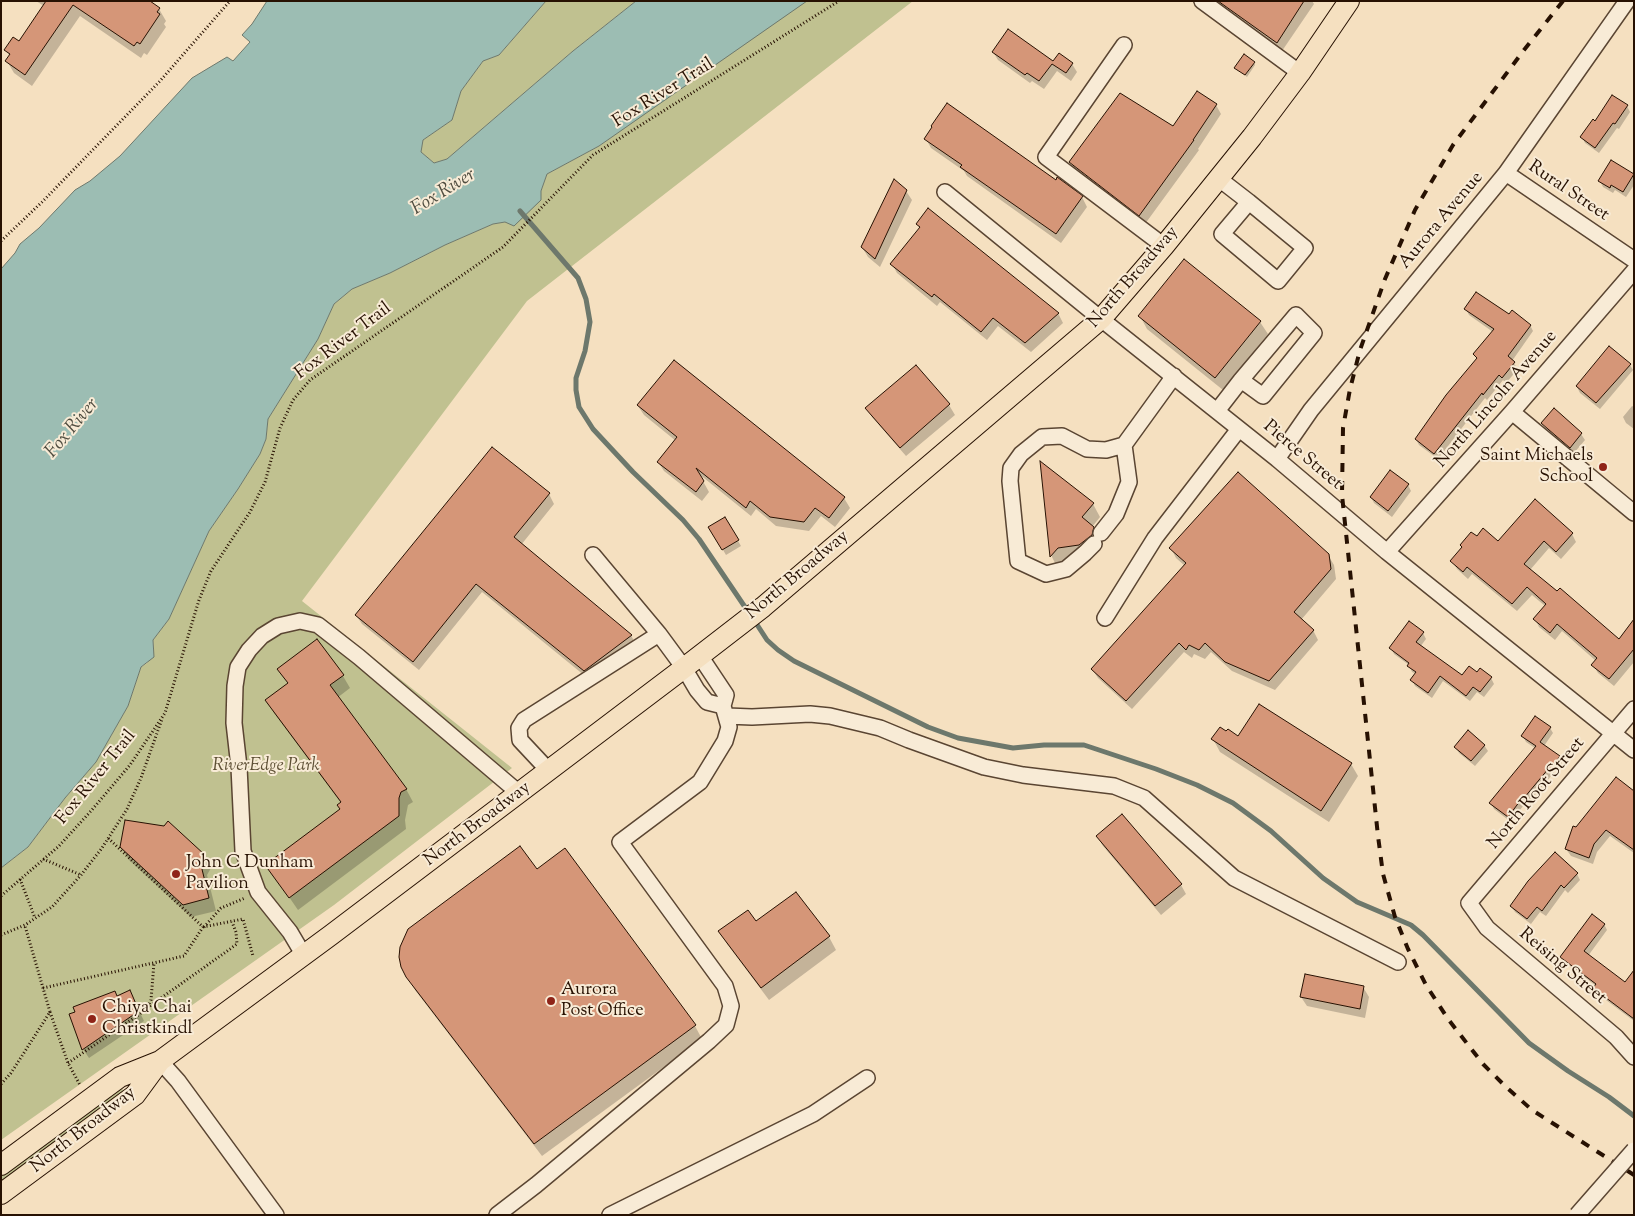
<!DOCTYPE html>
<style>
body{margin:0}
#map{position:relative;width:1635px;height:1216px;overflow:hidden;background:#f5e0c0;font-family:"Sorts Mill Goudy",serif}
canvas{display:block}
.frame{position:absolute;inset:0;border:2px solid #271102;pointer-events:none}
</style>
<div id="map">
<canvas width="1635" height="1216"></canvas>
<div class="frame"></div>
</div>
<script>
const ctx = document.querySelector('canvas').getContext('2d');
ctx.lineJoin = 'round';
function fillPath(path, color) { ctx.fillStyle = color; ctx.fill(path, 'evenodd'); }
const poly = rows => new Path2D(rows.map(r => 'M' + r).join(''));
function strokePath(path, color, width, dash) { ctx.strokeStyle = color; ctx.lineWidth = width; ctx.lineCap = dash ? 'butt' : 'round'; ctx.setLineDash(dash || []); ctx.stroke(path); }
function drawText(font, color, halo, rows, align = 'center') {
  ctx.font = font + ' "Sorts Mill Goudy",serif'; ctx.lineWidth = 4; ctx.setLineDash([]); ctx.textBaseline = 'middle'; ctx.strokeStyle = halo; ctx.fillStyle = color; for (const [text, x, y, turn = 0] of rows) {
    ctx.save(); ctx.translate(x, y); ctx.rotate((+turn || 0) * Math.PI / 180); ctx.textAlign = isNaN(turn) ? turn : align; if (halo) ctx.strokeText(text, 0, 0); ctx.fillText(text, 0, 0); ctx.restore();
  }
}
fillPath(poly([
 [546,1,636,1,573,51,447,159,434,163,421,152,423,140,452,120,461,91,483,61,499,55],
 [799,1,913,1,527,301,302,601,512,768,334,905,1,1140,1,868,28,847,65,798,96,762,128,706,141,667,147,663,154,650,153,640,169,619,209,531,238,489,260,454,266,439,268,419,318,339,334,304,352,289,390,273,445,245,493,224,505,222,541,191,547,174,599,146],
 [121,1087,124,1092,1,1182,1,1176]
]), '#c0c190');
const water = poly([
 [267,1,546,1,499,55,483,61,461,91,452,120,423,140,421,152,434,163,447,159,573,51,636,1,807,1,599,146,547,174,541,191,541,200,514,226,505,222,493,224,445,245,390,273,352,289,334,304,318,339,268,419,266,439,260,454,238,489,209,531,169,619,153,640,154,657,141,667,128,706,96,762,65,798,28,847,1,868,1,269,15,253,20,244,39,228,75,190,90,181,120,156,192,78,227,57,233,61,250,42,242,35,252,24,267,1]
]);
fillPath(water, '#9cbdb3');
strokePath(water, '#6d786c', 1);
fillPath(poly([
 [36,1,148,1,159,9,166,21,164,24,166,27,147,55,144,53,141,58,80,16,32,86,14,73,7,61,10,57,6,50,20,43,44,6],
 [1218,1,1312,1,1314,4,1282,51,1223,9],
 [993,52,1054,63,1072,64,1077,72,1071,81,1057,71,1044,89,1032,81,1030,83,998,60],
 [1254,63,1255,65,1247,77,1236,68],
 [1198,92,1216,105,1221,114,1198,149,1199,150,1145,224,1075,171,1070,162,1173,128],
 [1627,106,1630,112,1619,129,1617,128,1599,153,1585,143,1582,137,1596,123],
 [926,139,1056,181,1082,197,1087,207,1061,243,967,176,964,171,931,148],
 [1633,175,1634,185,1626,197,1615,190,1613,193,1603,187,1600,181],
 [906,191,912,200,880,267,868,257,862,247],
 [917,224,1058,313,1063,323,1031,352,998,326,987,340,940,302,937,306,897,273,892,264,920,229],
 [1466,309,1509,316,1530,325,1533,331,1512,361,1518,369,1506,383,1503,380,1487,400,1485,398,1438,459,1419,445,1416,439,1478,359,1474,354,1493,332,1469,315],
 [1140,316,1260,322,1268,334,1223,390,1147,329],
 [675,361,844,498,850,508,835,527,821,516,809,531,776,526,756,509,751,516,699,474,709,492,702,501,664,471,658,462,676,441,644,415,638,406],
 [1630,365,1633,370,1600,409,1580,393,1577,387],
 [916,366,949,405,955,415,906,456,872,417,867,408],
 [1632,406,1634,407,1634,429,1626,423,1623,417],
 [1554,410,1581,434,1585,440,1574,453,1546,429,1543,423],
 [1041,464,1093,504,1100,517,1092,527,1100,541,1087,558,1065,560,1058,569,1052,557],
 [1408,485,1411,491,1392,517,1374,503,1371,497],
 [549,494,554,504,521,545,631,635,636,645,590,680,482,592,419,670,362,624,356,615],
 [725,519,741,546,726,555,710,528],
 [1572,534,1576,542,1561,559,1549,548,1530,570,1619,641,1634,621,1634,662,1614,686,1598,673,1593,665,1596,661,1562,631,1555,640,1539,627,1535,619,1545,606,1532,595,1517,611,1472,574,1468,579,1457,569,1452,561,1477,538,1498,543],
 [1171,548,1328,555,1334,565,1336,579,1301,620,1313,630,1318,640,1275,690,1232,671,1211,652,1205,659,1194,654,1192,658,1184,652,1132,709,1098,678,1092,669,1185,566,1176,558],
 [1423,633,1426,639,1420,647,1463,677,1477,674,1491,678,1494,684,1484,697,1477,692,1470,701,1443,681,1432,698,1415,686,1412,680,1416,674,1412,672,1409,665,1394,654,1391,648],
 [279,669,343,676,350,688,337,698,406,789,413,802,408,805,405,820,406,829,298,910,267,865,341,810,341,803,274,713,267,701,289,685],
 [1550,728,1553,733,1544,746,1559,757,1562,763,1528,803,1526,802,1511,822,1494,809,1491,803,1535,748,1526,742,1523,736],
 [1238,738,1351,764,1358,776,1329,822,1220,752,1213,739],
 [1484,745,1488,751,1475,766,1459,753,1456,747],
 [1634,816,1634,853,1610,836,1597,852,1593,864,1571,856,1566,849,1576,828],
 [1097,836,1181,885,1186,894,1161,915,1103,846],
 [121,847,204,856,211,868,207,875,216,911,191,917,129,860],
 [536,871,695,1026,702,1039,542,1156,415,990,402,967],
 [1577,874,1580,880,1568,893,1565,890,1546,916,1540,912,1531,924,1515,912,1511,906],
 [796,893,829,937,836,950,769,1000,727,944,720,932,756,923],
 [1604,924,1607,930,1588,956,1625,984,1634,980,1634,1021,1598,994,1594,988,1596,986,1565,962,1561,957],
 [1363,987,1369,997,1365,1018,1307,1006,1301,997],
 [130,992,144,1021,89,1058,83,1049,71,1015]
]), '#0003');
strokePath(poly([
 [520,211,578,278,586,299,590,322,585,351,576,378,576,390,579,407,593,429,633,472,683,520,699,539,749,613],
 [754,620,767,640,778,650,794,661,928,727,958,738,1013,748,1044,745,1084,745,1156,769,1197,785,1233,803,1271,831,1323,878,1357,902,1411,925,1423,935,1529,1043,1568,1071,1609,1097,1634,1116]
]), '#6d786c', 5);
const building = poly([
 [46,1,150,1,160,8,157,12,160,14,140,44,137,42,134,46,73,5,25,75,5,61,10,54,4,50,13,37,19,41,46,1],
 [1218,1,1304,1,1277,43,1218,1],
 [1008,29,1053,61,1059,53,1073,63,1066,73,1052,64,1039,81,1027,73,1025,75,992,52,1008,29],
 [1244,54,1255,62,1245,75,1234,68,1244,54],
 [1197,91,1217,104,1193,140,1194,140,1139,216,1069,162,1120,93,1173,126,1197,91],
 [1612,95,1628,105,1615,124,1613,123,1595,148,1580,137,1593,119,1595,121,1612,95],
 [947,103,1056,180,1057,177,1083,196,1056,234,960,167,962,165,924,139,932,127,931,126,947,103],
 [1611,160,1634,174,1623,192,1611,185,1610,188,1598,181,1611,160],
 [894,179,907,190,875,259,861,247,894,179],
 [928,208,1059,313,1025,343,993,318,981,332,934,294,932,297,890,264,920,227,916,224,928,208],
 [1184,259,1261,321,1215,378,1138,316,1184,259],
 [1476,292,1509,314,1512,310,1531,325,1508,356,1515,362,1502,378,1499,375,1483,395,1482,393,1434,454,1415,439,1446,395,1477,358,1473,354,1494,329,1464,309,1476,292],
 [1609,346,1631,364,1596,403,1576,386,1609,346],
 [674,360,845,497,829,518,815,508,804,522,770,517,750,501,746,508,696,468,704,481,696,492,657,462,677,437,637,405,674,360],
 [916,365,950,404,900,448,865,408,916,365],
 [1554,408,1582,433,1570,448,1541,423,1554,408],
 [492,447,550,493,514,537,632,635,584,671,476,584,413,662,355,615,492,447],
 [1040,461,1094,503,1082,517,1094,527,1092,535,1079,545,1058,548,1050,557,1040,461],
 [1390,470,1409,484,1388,511,1370,497,1390,470],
 [1238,472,1329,554,1331,569,1294,612,1314,630,1269,681,1225,662,1205,643,1199,650,1189,645,1186,650,1179,643,1126,701,1091,669,1186,563,1169,548,1238,472],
 [1535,499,1573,533,1556,552,1544,541,1524,564,1557,591,1560,588,1619,639,1634,619,1634,649,1609,679,1591,665,1597,658,1557,624,1550,633,1533,619,1546,604,1527,587,1512,604,1467,567,1463,572,1450,561,1462,547,1460,545,1471,532,1477,536,1483,528,1498,541,1535,499],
 [725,517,739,540,722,550,708,527,725,517],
 [1409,621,1424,632,1416,642,1462,675,1469,666,1477,672,1480,668,1492,677,1480,692,1473,687,1466,696,1440,676,1428,693,1410,680,1416,672,1407,666,1409,663,1389,648,1409,621],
 [317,639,344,675,330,685,407,789,401,792,399,798,399,816,289,898,265,865,340,809,337,805,341,802,265,700,288,683,277,669,317,639],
 [1259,704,1352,763,1321,811,1211,739,1220,727,1226,731,1228,729,1238,736,1259,704],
 [1535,716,1551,727,1540,742,1560,756,1551,769,1549,768,1524,798,1523,797,1508,817,1489,803,1536,746,1521,736,1535,716],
 [1468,730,1485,745,1471,761,1454,747,1468,730],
 [1616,777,1634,791,1634,850,1606,830,1594,844,1589,858,1565,849,1573,826,1576,827,1616,777],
 [1122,814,1182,884,1155,906,1096,836,1122,814],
 [125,820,164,826,168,821,205,855,200,861,209,898,183,905,120,847,125,820],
 [520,846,537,869,565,848,696,1025,534,1144,406,977,401,967,399,957,400,947,408,929,520,846],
 [1555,852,1578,873,1564,888,1561,885,1542,911,1537,907,1527,919,1510,906,1528,881,1555,852],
 [796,892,830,936,761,988,718,931,748,910,756,921,796,892],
 [1592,914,1605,924,1584,951,1625,982,1634,970,1634,1019,1593,988,1596,984,1560,957,1592,914],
 [1305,974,1364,986,1360,1009,1300,997,1305,974],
 [130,990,139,1011,82,1050,69,1014,75,1012,73,1007,115,991,117,996,130,990]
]);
fillPath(building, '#d59678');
strokePath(building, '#271102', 1);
const minor = poly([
 [1202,1,1300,73],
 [1124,45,1046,157,1164,246],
 [1506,173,1634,260],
 [1218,178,1249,202,1305,248,1278,281,1222,234,1249,202],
 [945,192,1101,319,1277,459,1387,552,1634,750],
 [1217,411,1241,380,1296,315,1314,333,1263,396,1241,380],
 [1512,412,1634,513],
 [1277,459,1311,410,1506,173,1627,1],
 [1101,533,1116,514,1129,482,1124,445,1174,376],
 [1094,544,1085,553,1066,569,1046,574,1018,561,1010,481,1011,468,1021,454,1042,437,1062,436,1087,449,1106,450,1124,445],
 [1387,552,1512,412,1634,271],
 [1105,618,1155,538,1239,429],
 [659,634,684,668,697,690,707,702,723,706],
 [1634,709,1469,903,1487,928,1616,1037,1634,1057],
 [727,716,752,717,810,714,830,716,880,728,909,740,984,767,1023,775,1114,786,1144,798,1234,878,1398,962],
 [549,771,520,740,519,728,524,720,659,634,593,555],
 [303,954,290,932,258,892,243,851,239,767,234,723,235,686,238,667,249,650,262,636,278,626,300,621,318,625,359,657,519,793],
 [160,1061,178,1081,276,1215],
 [497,1215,536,1185,709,1041,726,1025,731,1006,725,986,620,842,700,782,725,741,729,727,723,706,726,695,700,656],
 [610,1215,813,1114,867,1078]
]);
const major = poly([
 [1,1165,120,1077,160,1061,331,935,684,668,763,607,1101,319,1164,246,1252,137,1300,73,1349,1],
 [1,1194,135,1095,160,1061]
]);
strokePath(minor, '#5a4532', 18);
strokePath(major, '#271102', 22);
strokePath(poly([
 [1,241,42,202,160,81,230,1],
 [43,859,81,875],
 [20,879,35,918],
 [1,896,59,846,91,811,130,765,165,713,199,600,211,571,250,512,265,482,280,428,293,400,310,380,503,247,593,155,839,1],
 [203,927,243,919,253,956],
 [204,927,221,908,245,898],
 [1,935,25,925,52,907,81,875,102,848,127,809,141,778,162,719],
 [43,988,184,956,203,927,108,838],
 [147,1008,237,944,236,932,232,922],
 [50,1012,68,1063,80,1085],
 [68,1063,147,1009,151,1000,154,963],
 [1,1084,11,1073,50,1012,25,926]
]), '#271102', 3, [1, 2.5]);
strokePath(minor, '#f8ebd6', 15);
strokePath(major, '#f5e0c0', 20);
strokePath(poly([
 [1563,1,1524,50,1453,145,1415,210,1385,279,1360,350,1350,389,1343,428,1342,495,1378,836,1383,874,1395,917,1408,949,1426,985,1448,1019,1483,1064,1504,1085,1532,1110,1634,1175]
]), '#271102', 4, [9, 9]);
const minorBridge = poly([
 [1577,1215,1634,1150]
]);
strokePath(minorBridge, '#5a4532', 18, []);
strokePath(minorBridge, '#f8ebd6', 15);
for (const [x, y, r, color] of [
 [1603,467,5,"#8f2418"],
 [176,874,5,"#8f2418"],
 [551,1001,5,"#8f2418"],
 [92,1019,5,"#8f2418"]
]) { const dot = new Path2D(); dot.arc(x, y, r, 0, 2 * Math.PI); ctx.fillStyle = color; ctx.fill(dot); strokePath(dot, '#f8ebd6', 2); }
drawText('18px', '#271102', '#f8ebd6', [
 ["Fox River Trail",664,94,-32],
 ["Rural Street",1568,192,34],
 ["Aurora Avenue",1442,221,-50],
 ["North Broadway",1134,278,-49],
 ["Fox River Trail",344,342,-37],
 ["North Lincoln Avenue",1497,400,-49],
 ["Pierce Street",1302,456,40],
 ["North Broadway",798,576,-40],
 ["Fox River Trail",97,778,-51],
 ["North Root Street",1537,794,-50],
 ["North Broadway",478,825,-37],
 ["Reising Street",1562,967,40],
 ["North Broadway",84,1131,-38]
]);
drawText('18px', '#271102', '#f8ebd6', [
 ["Saint Michaels",1593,457,"right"],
 ["School",1593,478,"right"],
 ["John C Dunham",186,864],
 ["Pavilion",186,885],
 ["Aurora",561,991],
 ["Post Office",561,1012],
 ["Chiya Chai",102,1009],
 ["Christkindl",102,1030]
], 'left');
drawText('italic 18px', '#5d4f34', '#f8ebd6', [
 ["RiverEdge Park",266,767]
]);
drawText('italic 19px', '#504d40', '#f8ebd6', [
 ["Fox River",444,193,-32],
 ["Fox River",73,429,-50]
]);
</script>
